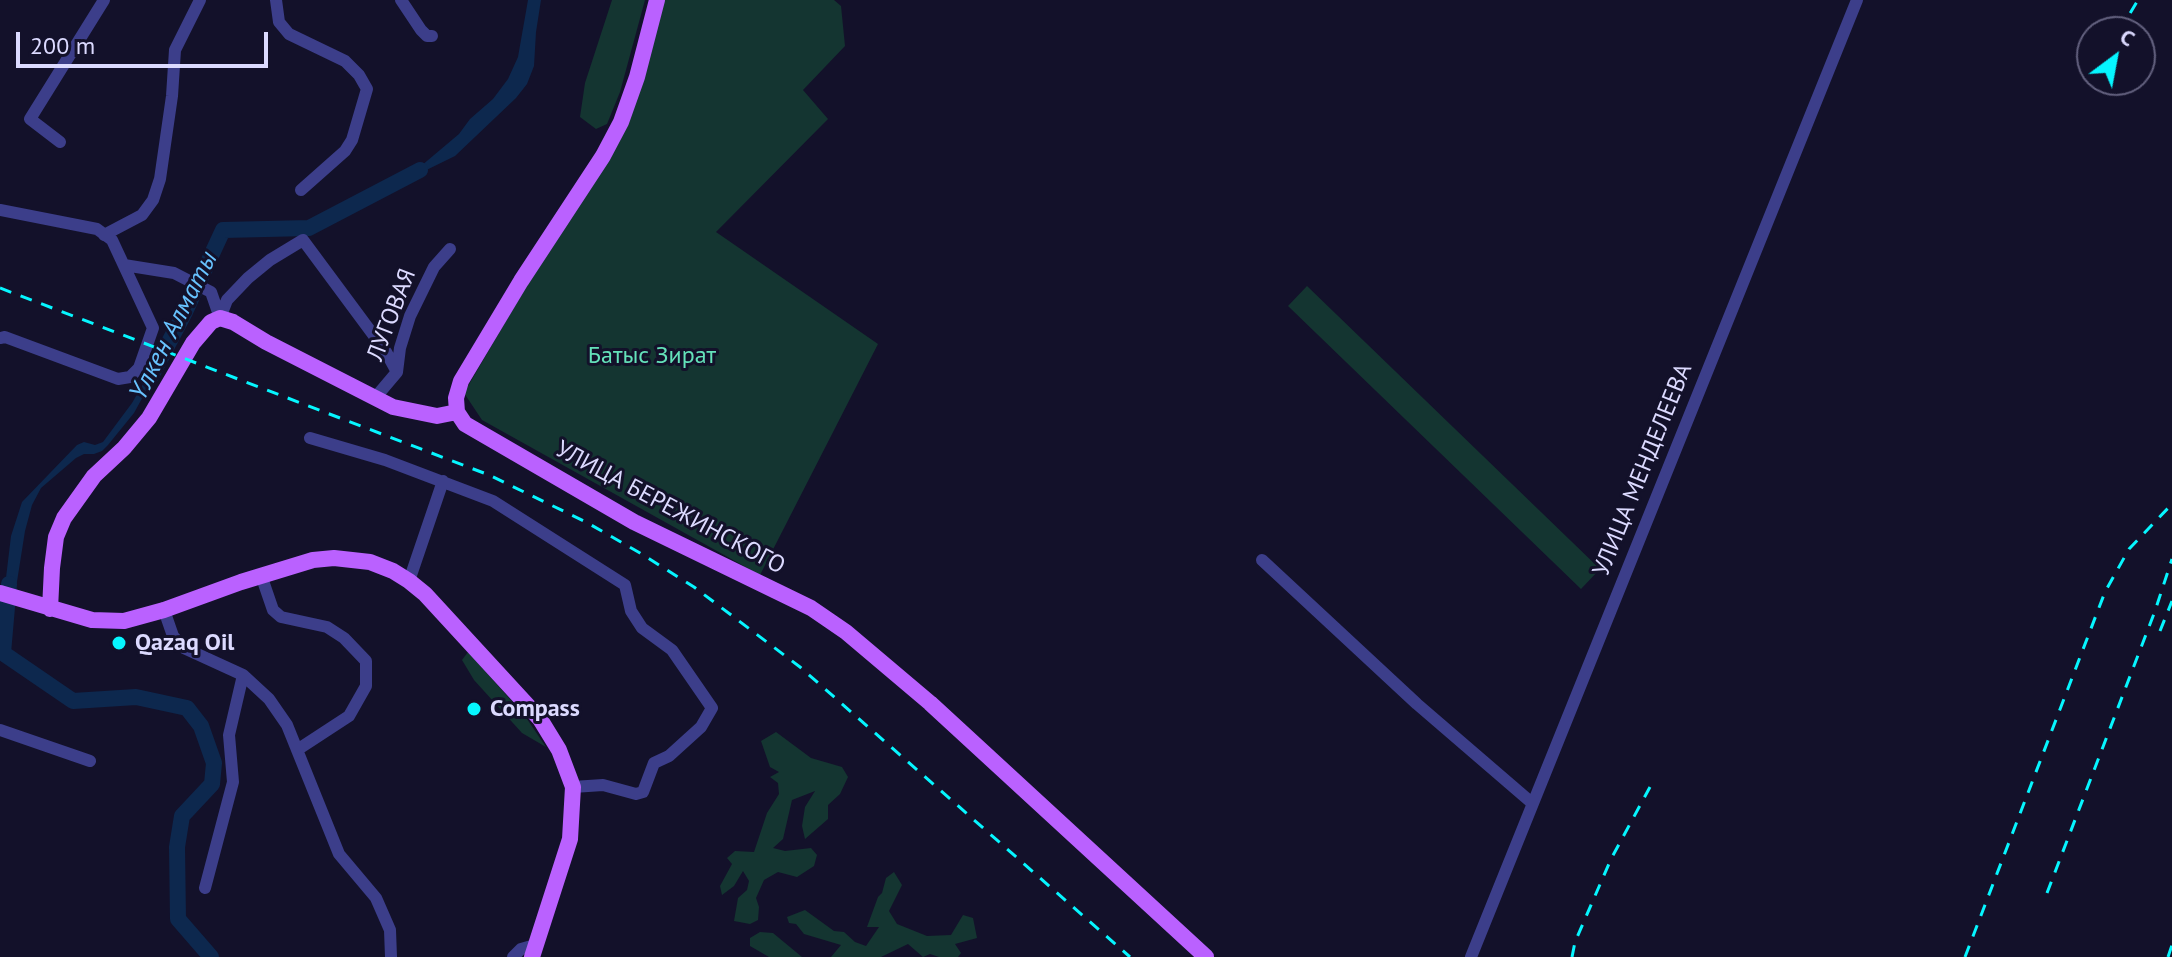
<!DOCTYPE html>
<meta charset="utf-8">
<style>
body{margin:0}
#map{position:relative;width:2172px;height:957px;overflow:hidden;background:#13112a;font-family:"PT Sans",sans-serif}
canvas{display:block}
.north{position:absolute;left:2076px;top:16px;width:80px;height:80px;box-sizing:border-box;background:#13112a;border:2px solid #63617f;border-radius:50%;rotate:32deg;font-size:22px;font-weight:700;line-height:32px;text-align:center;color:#dcdaff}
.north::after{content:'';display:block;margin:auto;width:28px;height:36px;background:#06f6ff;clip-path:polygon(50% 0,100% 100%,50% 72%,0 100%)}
.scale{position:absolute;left:16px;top:32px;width:252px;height:36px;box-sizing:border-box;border:4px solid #dcdaff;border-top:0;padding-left:10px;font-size:24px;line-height:28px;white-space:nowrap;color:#dcdaff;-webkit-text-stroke:6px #13112a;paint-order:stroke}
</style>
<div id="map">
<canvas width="2172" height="957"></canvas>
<div class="north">С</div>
<div class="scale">200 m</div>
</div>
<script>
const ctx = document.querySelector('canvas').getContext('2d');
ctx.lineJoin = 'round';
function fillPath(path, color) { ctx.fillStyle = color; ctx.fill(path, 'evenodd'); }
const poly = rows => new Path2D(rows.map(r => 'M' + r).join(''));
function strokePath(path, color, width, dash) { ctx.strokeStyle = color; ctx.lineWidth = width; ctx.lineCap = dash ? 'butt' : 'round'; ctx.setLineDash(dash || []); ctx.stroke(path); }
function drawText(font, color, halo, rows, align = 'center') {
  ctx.font = font + ' "PT Sans",sans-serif'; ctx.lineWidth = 6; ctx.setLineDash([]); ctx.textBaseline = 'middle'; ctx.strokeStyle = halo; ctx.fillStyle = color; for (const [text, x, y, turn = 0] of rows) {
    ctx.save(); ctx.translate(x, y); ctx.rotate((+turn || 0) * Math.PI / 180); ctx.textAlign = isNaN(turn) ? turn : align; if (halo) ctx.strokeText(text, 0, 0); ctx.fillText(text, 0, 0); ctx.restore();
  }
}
fillPath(poly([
 [612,0,645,0,620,92,607,124,596,129,580,117,585,83],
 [661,0,834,0,841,6,845,46,803,90,828,119,716,232,878,344,760,575,482,420,464,393,631,107],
 [1307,286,1600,569,1581,589,1288,306],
 [468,652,525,716,546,747,522,733,474,680,462,660],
 [776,732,811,758,842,767,848,777,840,794,828,805,828,819,805,839,802,826,805,807,815,791,792,800,783,839,773,848,785,851,811,848,817,855,814,866,797,877,778,872,764,880,756,898,759,907,758,920,750,924,734,921,738,898,747,890,749,881,743,871,734,886,722,895,720,886,732,864,727,858,735,851,754,852,767,813,779,794,778,783,770,777,779,772,770,767,761,741],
 [894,872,902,885,889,911,897,924,927,936,951,935,963,915,973,918,977,938,955,944,961,953,958,957,939,957,930,954,923,957,908,944,881,957,831,957,841,945,804,934,796,924,789,923,787,917,805,910,834,931,844,932,855,942,866,946,879,927,867,927,878,897,882,893,886,878],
 [760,932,773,933,802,957,769,957,750,946,750,938]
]), '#143531');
fillPath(poly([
 [528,0,541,0,536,32,534,66,527,84,516,98,455,156,402,182,459,134,470,119,493,99,508,79,518,57],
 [157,360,162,362,134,413,108,445,102,451,94,454,84,454,76,458,41,488,32,505,25,531,16,588,5,586,11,536,22,502,77,445,84,442,95,445,103,442,132,403]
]), '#0d284e');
strokePath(poly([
 [150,378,185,312,223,230,309,228,420,170],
 [9,584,3,653,73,701,136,697,187,708,201,726,214,763,212,784,182,816,177,847,178,919,211,957]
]), '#0d284e', 16);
strokePath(poly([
 [276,0,279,22,289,34,345,61,359,75,367,89,352,140,345,151,301,190],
 [401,0,421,30,427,36,432,36],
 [60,142,30,119,104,0],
 [0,210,97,229,112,240,153,328,139,368,130,377,118,379,5,337,0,338],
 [104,235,142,215,153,200,160,179,172,96,175,50,200,0],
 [124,265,174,273,211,292,220,318],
 [220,318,227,300,248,278,270,260,303,240,386,352,397,372],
 [375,398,397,372,400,348,410,316,434,267,450,249],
 [310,438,385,460,493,501,625,585,631,611,642,628,672,650,712,708,701,727,669,756,654,763,643,792,636,794,603,785,573,787],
 [1262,560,1417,704,1532,803],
 [261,575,273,610,281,617,327,627,344,638,366,661,366,686,349,716,297,750],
 [409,581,443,481],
 [164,610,173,636,184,648,243,675,269,699,287,725,339,854,376,898,390,930,391,957],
 [0,730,90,761],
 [205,888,233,782,229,735,243,675],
 [513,957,521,949,535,945],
 [1471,957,1857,0]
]), '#3c3e8a', 12);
strokePath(poly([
 [657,0,637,77,621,122,603,156,521,281,461,381,456,398,457,412,465,424,634,522,811,608,846,632,930,703,1206,957],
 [0,593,92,620,124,621,164,610,241,582,313,560,334,558,370,562,393,571,409,581,425,594,540,719,559,750,573,787,570,839,532,957],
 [50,609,52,568,56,537,64,518,94,476,124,448,149,418,193,343,211,322,220,318,233,322,266,342,393,407,437,416,457,412]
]), '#ba61ff', 16);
strokePath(poly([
 [2119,32,2138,0],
 [0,288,489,475,586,522,640,553,694,587,800,667,1130,957],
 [2160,631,2172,601],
 [2047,893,2155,611,2172,559],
 [1572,957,1575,942,1611,859,1650,787],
 [1965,957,2105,592,2129,549,2172,504],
 [2168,957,2172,945]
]), '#06f6ff', 3, [12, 10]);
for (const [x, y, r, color] of [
 [119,643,8,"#06f6ff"],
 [474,709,8,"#06f6ff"]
]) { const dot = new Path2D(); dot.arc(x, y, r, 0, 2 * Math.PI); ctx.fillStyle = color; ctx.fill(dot); strokePath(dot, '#13112a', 3); }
drawText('24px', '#dcdaff', '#13112a', [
 ["ЛУГОВАЯ",392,315,-69],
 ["УЛИЦА МЕНДЕЛЕЕВА",1643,470,-68],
 ["УЛИЦА БЕРЕЖИНСКОГО",670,508,28]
]);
drawText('24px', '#64e2ba', '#13112a', [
 ["Батыс Зират",652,356]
]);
drawText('bold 24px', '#dcdaff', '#13112a', [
 ["Qazaq Oil",135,643],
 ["Compass",490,709]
], 'left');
drawText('italic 26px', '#68c3ff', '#13112a', [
 ["Үлкен Алматы",174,326,-63]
]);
</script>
